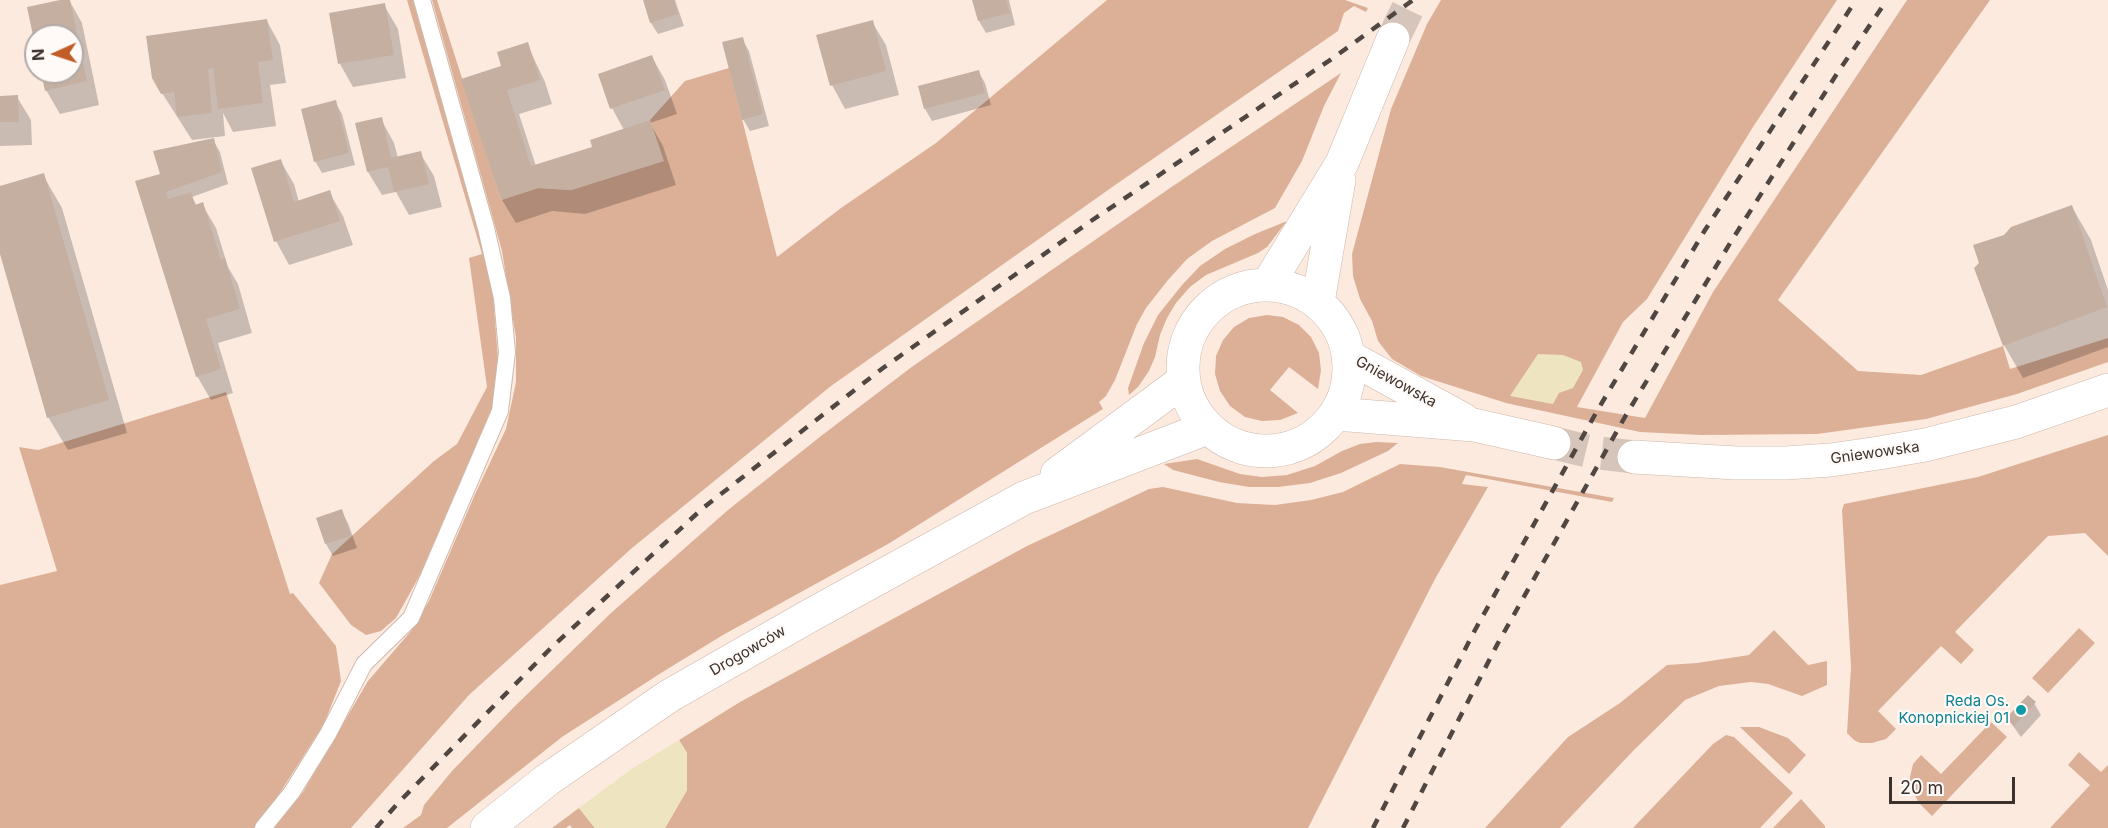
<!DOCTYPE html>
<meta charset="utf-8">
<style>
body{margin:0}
#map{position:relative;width:2108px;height:828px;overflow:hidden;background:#fdeadf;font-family:Inter,sans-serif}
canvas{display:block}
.north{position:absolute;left:24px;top:24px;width:60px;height:60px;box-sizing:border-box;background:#fffaf7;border:2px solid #b1aaa6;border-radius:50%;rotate:267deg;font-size:16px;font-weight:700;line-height:24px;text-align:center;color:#3b322d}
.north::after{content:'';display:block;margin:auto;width:21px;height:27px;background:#c15d29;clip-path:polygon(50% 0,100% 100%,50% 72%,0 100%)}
.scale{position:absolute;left:1889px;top:777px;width:126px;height:27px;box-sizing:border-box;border:3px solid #3b322d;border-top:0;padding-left:8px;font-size:18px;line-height:21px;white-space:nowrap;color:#3b322d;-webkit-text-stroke:4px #fffaf7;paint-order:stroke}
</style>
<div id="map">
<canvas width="2108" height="828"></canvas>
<div class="north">N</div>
<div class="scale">20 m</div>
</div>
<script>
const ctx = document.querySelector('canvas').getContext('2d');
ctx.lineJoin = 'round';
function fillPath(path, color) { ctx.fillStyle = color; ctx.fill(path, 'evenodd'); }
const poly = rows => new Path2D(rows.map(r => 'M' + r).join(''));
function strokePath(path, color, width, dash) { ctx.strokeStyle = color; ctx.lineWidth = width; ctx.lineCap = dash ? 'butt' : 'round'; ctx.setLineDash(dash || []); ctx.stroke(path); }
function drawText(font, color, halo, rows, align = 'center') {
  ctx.font = font + ' Inter,sans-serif'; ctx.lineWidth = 4.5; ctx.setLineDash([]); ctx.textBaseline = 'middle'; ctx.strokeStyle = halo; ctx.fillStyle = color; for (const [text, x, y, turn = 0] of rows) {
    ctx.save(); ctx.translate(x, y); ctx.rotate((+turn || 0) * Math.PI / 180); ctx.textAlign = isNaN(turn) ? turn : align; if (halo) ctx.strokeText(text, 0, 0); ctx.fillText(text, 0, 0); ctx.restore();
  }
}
fillPath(poly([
 [407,0,413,0,483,246,493,293,499,374,493,406,420,575,396,618,381,631,366,635,351,625,319,583,332,554,434,461,457,444,487,387,469,258,482,254],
 [432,0,437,0,501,200,538,188,571,190,663,161,650,120,685,81,729,68,777,257,841,208,936,143,1107,0,1345,0,1368,8,1366,12,1354,6,1344,13,1338,31,1118,183,831,386,632,548,469,695,351,828,274,828,303,792,368,681,411,631,429,601,476,492,506,429,516,382,516,338,502,251],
 [1441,0,1837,0,1753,127,1647,299,1623,322,1577,407,1645,418,1713,292,1907,0,1990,0,1778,300,1858,371,1921,375,2003,346,2010,369,2108,338,2108,362,2017,394,1926,419,1817,434,1701,435,1640,432,1506,403,1421,376,1392,359,1378,341,1372,321,1360,299,1353,276,1352,254,1391,109,1427,24],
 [1341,73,1324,106,1302,161,1275,208,1212,241,1187,259,1168,280,1146,308,1137,324,1115,380,1106,396,1099,402,1103,409,888,544,723,635,661,673,562,737,447,828,403,828,421,815,424,805,452,771,515,706,611,613,728,510,821,436,913,366,1170,188],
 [1287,221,1267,247,1258,253,1206,275,1190,287,1176,303,1167,318,1160,335,1155,357,1149,371,1138,387,1129,395,1128,388,1144,343,1158,315,1182,285,1200,266,1225,249,1255,234],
 [1267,315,1283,317,1299,325,1311,337,1319,353,1321,370,1318,389,1289,367,1270,390,1298,413,1280,420,1262,421,1245,417,1230,406,1220,391,1215,374,1216,356,1223,340,1234,327,1249,318],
 [226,392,290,594,293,593,336,646,341,681,324,724,267,813,254,828,0,828,0,585,57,571,19,447,38,450],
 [2108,435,2108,556,2085,533,2048,536,1955,632,1974,650,1961,664,1941,646,1878,711,1896,729,1886,739,1872,743,1860,743,1854,740,1847,733,1851,667,1842,510,1844,504,1978,477],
 [1376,442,1398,443,1388,451,1341,473,1310,483,1278,487,1249,487,1219,482,1173,470,1164,464,1197,459,1240,474,1262,477,1287,475,1315,466,1342,451,1360,444],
 [1400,464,1440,467,1614,498,1612,502,1466,475,1462,484,1488,487,1435,579,1308,828,665,828,687,790,687,753,679,740,740,702,1027,546,1149,489,1163,487,1237,503,1275,505,1311,500,1343,492],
 [2079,628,2095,643,2048,693,2032,678],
 [1774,630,1808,665,1827,661,1827,685,1802,696,1768,684,1751,682,1719,686,1685,700,1633,751,1560,828,1485,828,1568,737,1620,703,1667,665,1697,663,1749,655],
 [1991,722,2007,737,1932,816,1919,803,1911,788,1910,777,1913,764,1921,755,1941,774],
 [1740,727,1759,727,1788,738,1806,755,1789,774],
 [1726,735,1734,737,1793,793,1760,828,1633,828,1713,744],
 [2079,752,2101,772,2108,765,2108,828,2050,828,2090,785,2068,765],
 [1801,799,1825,826,1825,828,1773,828],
 [579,808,595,828,572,828,570,825,566,828,552,828]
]), '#dcb097');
fillPath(poly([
 [1538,354,1563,355,1581,362,1583,370,1573,388,1559,393,1553,404,1510,396],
 [679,740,687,753,687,790,665,828,595,828,579,808,630,770]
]), '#eee4bf');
fillPath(poly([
 [69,0,82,23,99,105,60,114,46,90,42,72,72,72,72,36,36,36,36,43,29,8],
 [644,0,675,0,684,26,658,34,651,23],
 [974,0,1009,0,1015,25,986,33,979,21],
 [384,5,398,29,406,78,353,87,340,64],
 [267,21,280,45,286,83,270,85,276,126,233,132,223,113,225,136,192,140,162,93],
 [872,22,886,45,899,95,845,109,832,85],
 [742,39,749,51,769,126,750,131,743,119],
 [527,44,545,82,552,104,519,114,536,166,594,148,624,130,612,108,652,57,665,80,677,114,650,123,663,146,676,185,585,214,552,211,516,223,502,200,504,67],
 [978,71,985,83,991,105,932,121,925,109,919,87],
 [0,97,17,97,31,120,32,145,0,146],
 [335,102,342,114,355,165,322,173,315,161],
 [381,119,394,143,398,158,420,153,434,176,442,207,409,215,396,192,382,195,368,172,356,125],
 [213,140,220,152,228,184,192,197,197,206,202,204,216,228,228,267,238,284,252,333,218,343,233,393,211,400,197,376,159,176],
 [280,160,294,184,299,202,329,192,343,216,353,245,289,265,276,241],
 [43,175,62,208,127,433,68,450,48,417,0,248,0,188],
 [2072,207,2091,240,2108,290,2108,347,2023,378,2004,345,1981,264,2005,236],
 [341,511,348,523,357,548,333,556,326,544,318,519],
 [2034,703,2041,715,2021,737,2008,719]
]), '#0003');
fillPath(poly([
 [60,0,70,0,87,81,45,91,41,72,72,72,72,36,36,36,35,45,27,7],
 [643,0,674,0,678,14,650,23],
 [972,0,1006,0,1010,13,978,21],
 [385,3,394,55,338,64,329,13],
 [267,19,273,60,258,62,263,103,218,109,213,68,208,69,212,113,177,117,174,92,161,94,152,78,146,36],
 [873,20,886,71,830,86,816,35],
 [743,37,763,114,742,120,722,42],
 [528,42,540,80,507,90,531,166,592,147,590,140,650,120,664,161,571,190,538,188,501,200,461,79,501,66,497,52],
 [652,55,665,90,610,109,598,74],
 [979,70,985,93,924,109,918,86],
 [18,95,19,122,0,122,0,96],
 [336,100,349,153,314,162,301,109],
 [382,117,391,158,421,151,429,184,394,192,388,167,367,172,355,123],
 [214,138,222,172,166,192,168,199,191,192,195,205,203,202,221,260,225,258,240,309,206,319,221,369,196,377,135,181,160,174,153,151],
 [281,159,294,202,330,190,340,221,274,242,251,168],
 [44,173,109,400,47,418,0,254,0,186],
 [2072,205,2107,307,2003,346,1974,268,1979,263,1973,245,2004,235,2011,227],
 [342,509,351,536,325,544,316,518],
 [2028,695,2036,702,2014,726,2006,718]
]), '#c4afa1');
strokePath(poly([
 [1393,39,1412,0],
 [1554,443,1591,452,1634,457]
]), '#d6c5bb', 33, [33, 16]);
const lane = poly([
 [263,828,292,792,328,734,364,664,411,618,500,411,507,352,502,298,486,228,422,0]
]);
const secondary = poly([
 [1268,284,1342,163,1393,39],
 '1183 368a83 83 0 1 1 166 0a83 83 0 1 1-166 0Z',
 [1318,302,1339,180],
 [1349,357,1464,420],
 [1336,414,1474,425,1554,443],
 [1634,457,1736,463,1785,463,1831,460,1879,453,1925,445,2016,422,2108,390],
 [1057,474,1183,381],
 [487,828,547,780,669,696,811,615,1024,498,1207,428]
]);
strokePath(lane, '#ceb7ab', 18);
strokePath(secondary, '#ceb7ab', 34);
strokePath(lane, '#fff', 16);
strokePath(secondary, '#fff', 33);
strokePath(poly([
 [376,828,399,802,553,646,703,508,883,368,1091,221,1333,58,1413,0],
 [1373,828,1475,630,1597,411,1705,230,1856,0],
 [1403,828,1498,643,1626,415,1732,240,1838,72,1887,0]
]), '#514742', 4.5, [10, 10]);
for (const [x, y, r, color] of [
 [2021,710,6,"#0f9aa8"]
]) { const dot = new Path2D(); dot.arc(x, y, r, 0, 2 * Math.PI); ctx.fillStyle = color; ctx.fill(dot); strokePath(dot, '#fffaf7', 2); }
drawText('15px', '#3b322d', '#fffaf7', [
 ["Gniewowska",1396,382,29],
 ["Gniewowska",1875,453,-8],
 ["Drogowców",748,651,-30]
]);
drawText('15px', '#0d838f', '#fffaf7', [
 ["Reda Os.",2009,701],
 ["Konopnickiej 01",2009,718]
], 'right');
</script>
